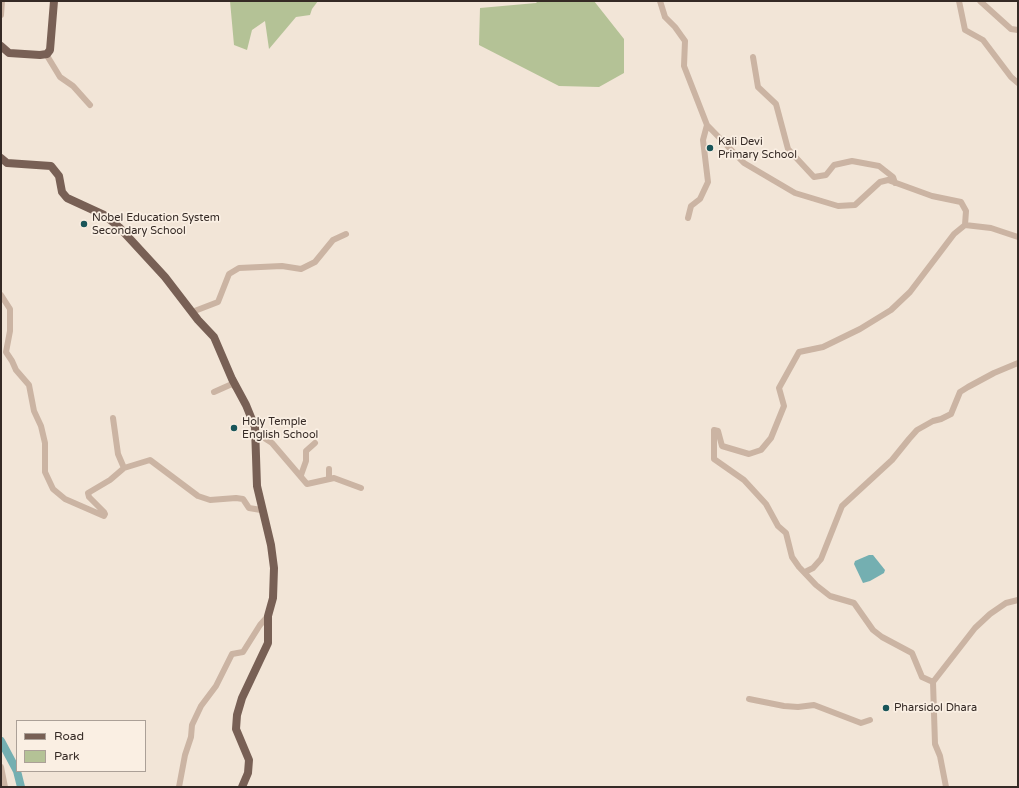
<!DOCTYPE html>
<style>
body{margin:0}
#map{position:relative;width:1019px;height:788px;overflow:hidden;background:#f2e5d7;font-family:"Varela Round",sans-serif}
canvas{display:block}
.frame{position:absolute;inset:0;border:2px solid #352a25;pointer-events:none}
.legend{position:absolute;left:16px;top:720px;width:130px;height:52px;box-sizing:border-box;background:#faefe3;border:1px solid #aba097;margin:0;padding:5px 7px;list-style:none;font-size:12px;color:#352a25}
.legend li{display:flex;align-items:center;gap:8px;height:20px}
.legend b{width:20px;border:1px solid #aba097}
</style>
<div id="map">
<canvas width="1019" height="788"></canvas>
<div class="frame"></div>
<ul class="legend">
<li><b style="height:5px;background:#786055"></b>Road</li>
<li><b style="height:11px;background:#b4c296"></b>Park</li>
</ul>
</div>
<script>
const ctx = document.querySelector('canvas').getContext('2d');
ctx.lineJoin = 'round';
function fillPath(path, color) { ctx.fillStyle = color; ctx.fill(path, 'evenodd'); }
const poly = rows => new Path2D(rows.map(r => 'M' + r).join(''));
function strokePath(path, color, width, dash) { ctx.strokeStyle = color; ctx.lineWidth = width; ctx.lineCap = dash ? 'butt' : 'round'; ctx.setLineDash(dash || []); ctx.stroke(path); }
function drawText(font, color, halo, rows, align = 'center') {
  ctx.font = font + ' "Varela Round",sans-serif'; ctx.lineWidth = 3.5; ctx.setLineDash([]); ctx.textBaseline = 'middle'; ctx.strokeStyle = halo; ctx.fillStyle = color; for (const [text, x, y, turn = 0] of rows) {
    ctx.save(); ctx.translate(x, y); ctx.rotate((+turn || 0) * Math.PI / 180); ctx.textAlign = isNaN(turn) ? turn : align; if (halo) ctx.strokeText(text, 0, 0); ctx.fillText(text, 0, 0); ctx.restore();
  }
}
fillPath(poly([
 [230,1,318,1,312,9,310,15,296,17,269,49,265,21,252,30,247,50,234,45],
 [538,1,594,1,624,39,624,73,599,87,559,86,479,45,480,8,536,3]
]), '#b4c296');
fillPath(poly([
 [869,555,873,555,885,570,884,573,870,581,863,583,854,564,855,561]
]), '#74afb1');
strokePath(poly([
 [1,741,17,771],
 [17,771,21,787]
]), '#74afb1', 8);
strokePath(poly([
 [660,1,665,17,675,27,685,41,684,66,707,125,744,163,795,193,838,206,855,205,880,182,888,180,932,196,961,202,966,211,965,225,954,234,910,292,891,310,860,329,823,347,799,352,779,388,784,406,771,438,761,450,749,454,722,446,718,431,714,430,714,459,744,480,766,504,778,526,786,533,792,557,799,567,816,585,830,596,854,603,873,630,882,637,912,653,922,677,933,682],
 [959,1,965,30,983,40,1011,77,1018,83],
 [980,1,1011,29,1018,30],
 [1,15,2,1],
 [46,54,60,77,73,86,90,105],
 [753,57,758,87,776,104,788,149,814,177,826,175,834,165,852,161,879,166,893,177,895,183],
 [688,218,691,206,700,199,708,182,703,140,707,125],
 [965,225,991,228,1018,237],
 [1,295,10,309,10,331,6,352,12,361,16,370,29,385,34,411,41,426,45,443,45,472,53,489,65,499,104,516,105,514,104,512,89,497,88,493,110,480,124,468,150,460,198,496,210,500,236,498,243,499,249,508,261,510],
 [192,312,218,302,229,274,239,268,282,266,301,269,315,262,333,240,346,234],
 [214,392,232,384,236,388],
 [113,418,118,454,124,468],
 [255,432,272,443,307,484,334,478,361,488],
 [329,469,329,478],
 [301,475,306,461,306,451,315,443],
 [805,572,813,568,821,559,842,506,892,460,909,439,917,430,933,421,941,419,951,414,960,392,968,387,994,373,1018,363],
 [749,699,784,706,798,707,814,705,861,723,870,720],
 [1,767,5,787],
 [179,787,185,755,191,737,192,725,201,706,216,686,232,654,243,652,260,625,268,616],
 [946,787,940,756,935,744,933,682,975,628,990,614,1006,603,1018,600]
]), '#cbb4a3', 6);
strokePath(poly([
 [1,46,9,53,40,55,47,54,50,50,54,1],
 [1,158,7,163,51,166,59,176,62,192,67,198,104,215,119,227,165,277,198,320,214,337,232,379,246,405,255,427,257,486,271,545,274,568,273,598,268,616,268,643,242,698,237,715,236,729,249,760,248,773,242,787]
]), '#786055', 8);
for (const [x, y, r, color] of [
 [710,148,4,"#195559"],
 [84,224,4,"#195559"],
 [234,428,4,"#195559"],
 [886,708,4,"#195559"]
]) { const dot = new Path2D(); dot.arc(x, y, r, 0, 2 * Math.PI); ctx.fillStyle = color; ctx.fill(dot); strokePath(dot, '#faefe3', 1.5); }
drawText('11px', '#352a25', '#faefe3', [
 ["Kali Devi",718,142],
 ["Primary School",718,155],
 ["Nobel Education System",92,218],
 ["Secondary School",92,231],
 ["Holy Temple",242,422],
 ["English School",242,435],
 ["Pharsidol Dhara",894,708]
], 'left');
</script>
